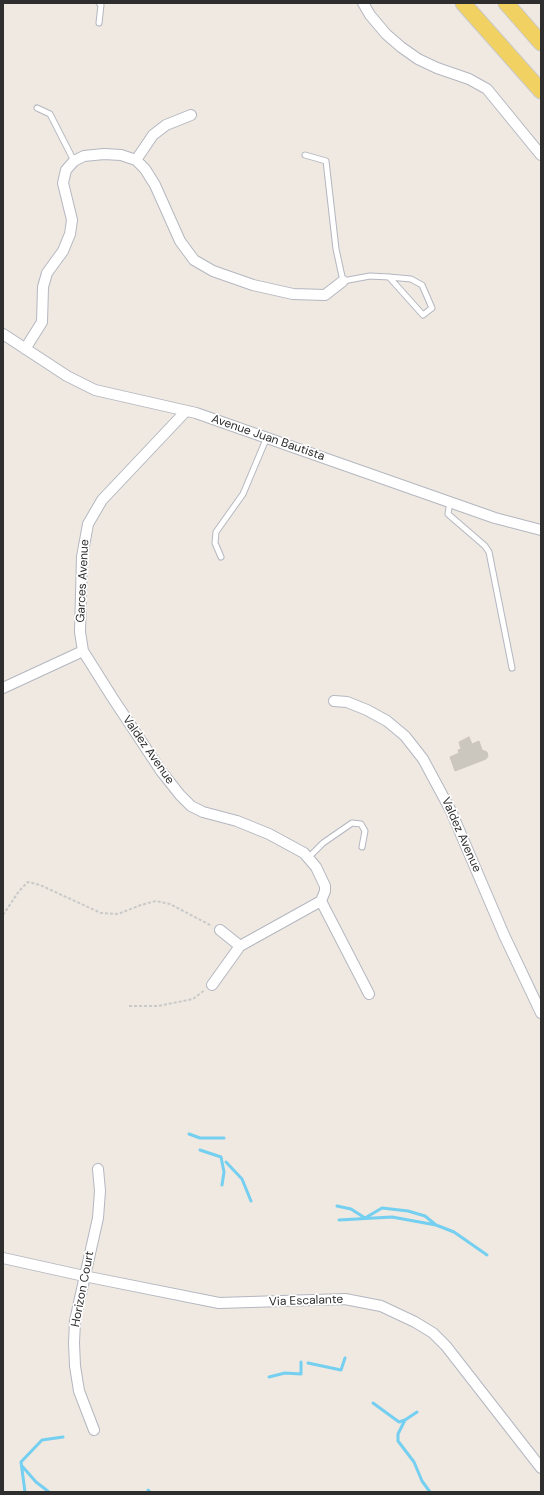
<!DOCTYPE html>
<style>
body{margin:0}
#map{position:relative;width:544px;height:1495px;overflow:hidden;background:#efe9e1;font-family:"DM Sans",sans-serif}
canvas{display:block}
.frame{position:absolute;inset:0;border:4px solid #2e2e2e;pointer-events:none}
</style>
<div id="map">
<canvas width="544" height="1495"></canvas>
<div class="frame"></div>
</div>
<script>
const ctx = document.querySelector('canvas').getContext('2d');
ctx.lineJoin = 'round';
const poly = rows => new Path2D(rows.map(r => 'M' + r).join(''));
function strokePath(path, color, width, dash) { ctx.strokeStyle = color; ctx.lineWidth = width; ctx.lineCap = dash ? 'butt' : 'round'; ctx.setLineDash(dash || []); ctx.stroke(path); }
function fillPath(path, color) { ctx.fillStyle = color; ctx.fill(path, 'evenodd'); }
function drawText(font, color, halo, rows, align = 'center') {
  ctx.font = font + ' "DM Sans",sans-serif'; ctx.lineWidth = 3.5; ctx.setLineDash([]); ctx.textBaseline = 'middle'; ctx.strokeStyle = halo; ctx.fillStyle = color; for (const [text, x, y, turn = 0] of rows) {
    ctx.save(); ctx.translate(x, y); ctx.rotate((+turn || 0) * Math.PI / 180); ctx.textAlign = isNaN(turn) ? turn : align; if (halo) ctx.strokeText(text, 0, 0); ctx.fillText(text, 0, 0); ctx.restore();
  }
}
strokePath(poly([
 [189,1134,200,1138,224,1138],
 [200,1150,221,1157,224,1172,222,1185],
 [226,1162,242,1179,251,1201],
 [337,1206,351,1209,365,1218,382,1208,408,1211,425,1216,436,1225],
 [339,1220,392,1217,436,1225,454,1232,487,1255],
 [308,1363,341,1370,345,1358],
 [269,1377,285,1373,301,1374,301,1362],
 [373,1403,399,1422,405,1420,417,1412],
 [405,1420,398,1434,398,1441,414,1462,422,1481,430,1492],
 [22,1466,36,1482,49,1492],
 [148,1490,150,1492],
 [25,1492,21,1462,42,1440,63,1437]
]), '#75cff0', 3);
const building = poly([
 [469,737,472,744,479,741,482,750,487,752,488,756,486,759,455,771,450,757,459,753,458,750,461,749,459,742,469,737]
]);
fillPath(building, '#cbc7bf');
strokePath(building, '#cbc5ba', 1);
const lane = poly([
 [99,3,101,5,99,23],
 [37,108,50,114,74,161],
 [305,155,326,161,336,249,343,281,370,276,389,277,411,279,422,285,432,308,423,315,389,277],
 [450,501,448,514,485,546,489,552,512,668],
 [221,557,215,543,216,532,243,494,267,437],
 [308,858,323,843,352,823,361,824,365,831,362,847]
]);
const street = poly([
 [363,3,370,15,386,34,401,47,418,59,437,68,469,79,487,89,541,155],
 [136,160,153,135,166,125,191,115],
 [3,334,67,376,95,390,196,413,495,518,541,530],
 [25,349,42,322,43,287,47,273,63,251,70,234,72,220,63,183,66,170,74,161,84,156,104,154,121,155,136,160,145,169,155,185,180,241,194,260,213,271,253,285,293,294,325,295,343,281],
 [83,651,112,697,161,771,180,795,191,806,203,812,237,821,269,834,304,853,316,867,325,886,325,891,321,901,240,946,220,930],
 [3,688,83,651,80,632,82,557,88,524,102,500,186,411],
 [334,701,347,702,367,710,387,721,405,736,423,759,451,811,504,935,541,1013],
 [321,901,369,994],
 [212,985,240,946],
 [3,1258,84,1276,219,1303,345,1299,381,1306,415,1322,433,1333,446,1346,541,1468],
 [94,1430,79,1391,75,1366,74,1343,75,1321,80,1298,98,1218,100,1191,98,1169]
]);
const primary = poly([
 [463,3,541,91],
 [506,3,541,43]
]);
strokePath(lane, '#b4b7c1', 7);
strokePath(street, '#b4b7c1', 12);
strokePath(primary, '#c9c9c9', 17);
strokePath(poly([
 [3,915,19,891,28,882,40,885,101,913,118,914,141,905,156,901,170,904,212,926],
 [129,1006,158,1006,193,999,205,990]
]), '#c9c9c9', 2, [3, 2]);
strokePath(lane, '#fff', 5);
strokePath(street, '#fff', 10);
strokePath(primary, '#f2d163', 15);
drawText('12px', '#2e2e2e', '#fff', [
 ["Avenue Juan Bautista",268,438,19],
 ["Garces Avenue",83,581,-87],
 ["Valdez Avenue",148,750,55],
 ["Valdez Avenue",461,835,66],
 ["Horizon Court",83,1289,-79],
 ["Via Escalante",306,1301,-2]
]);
</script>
